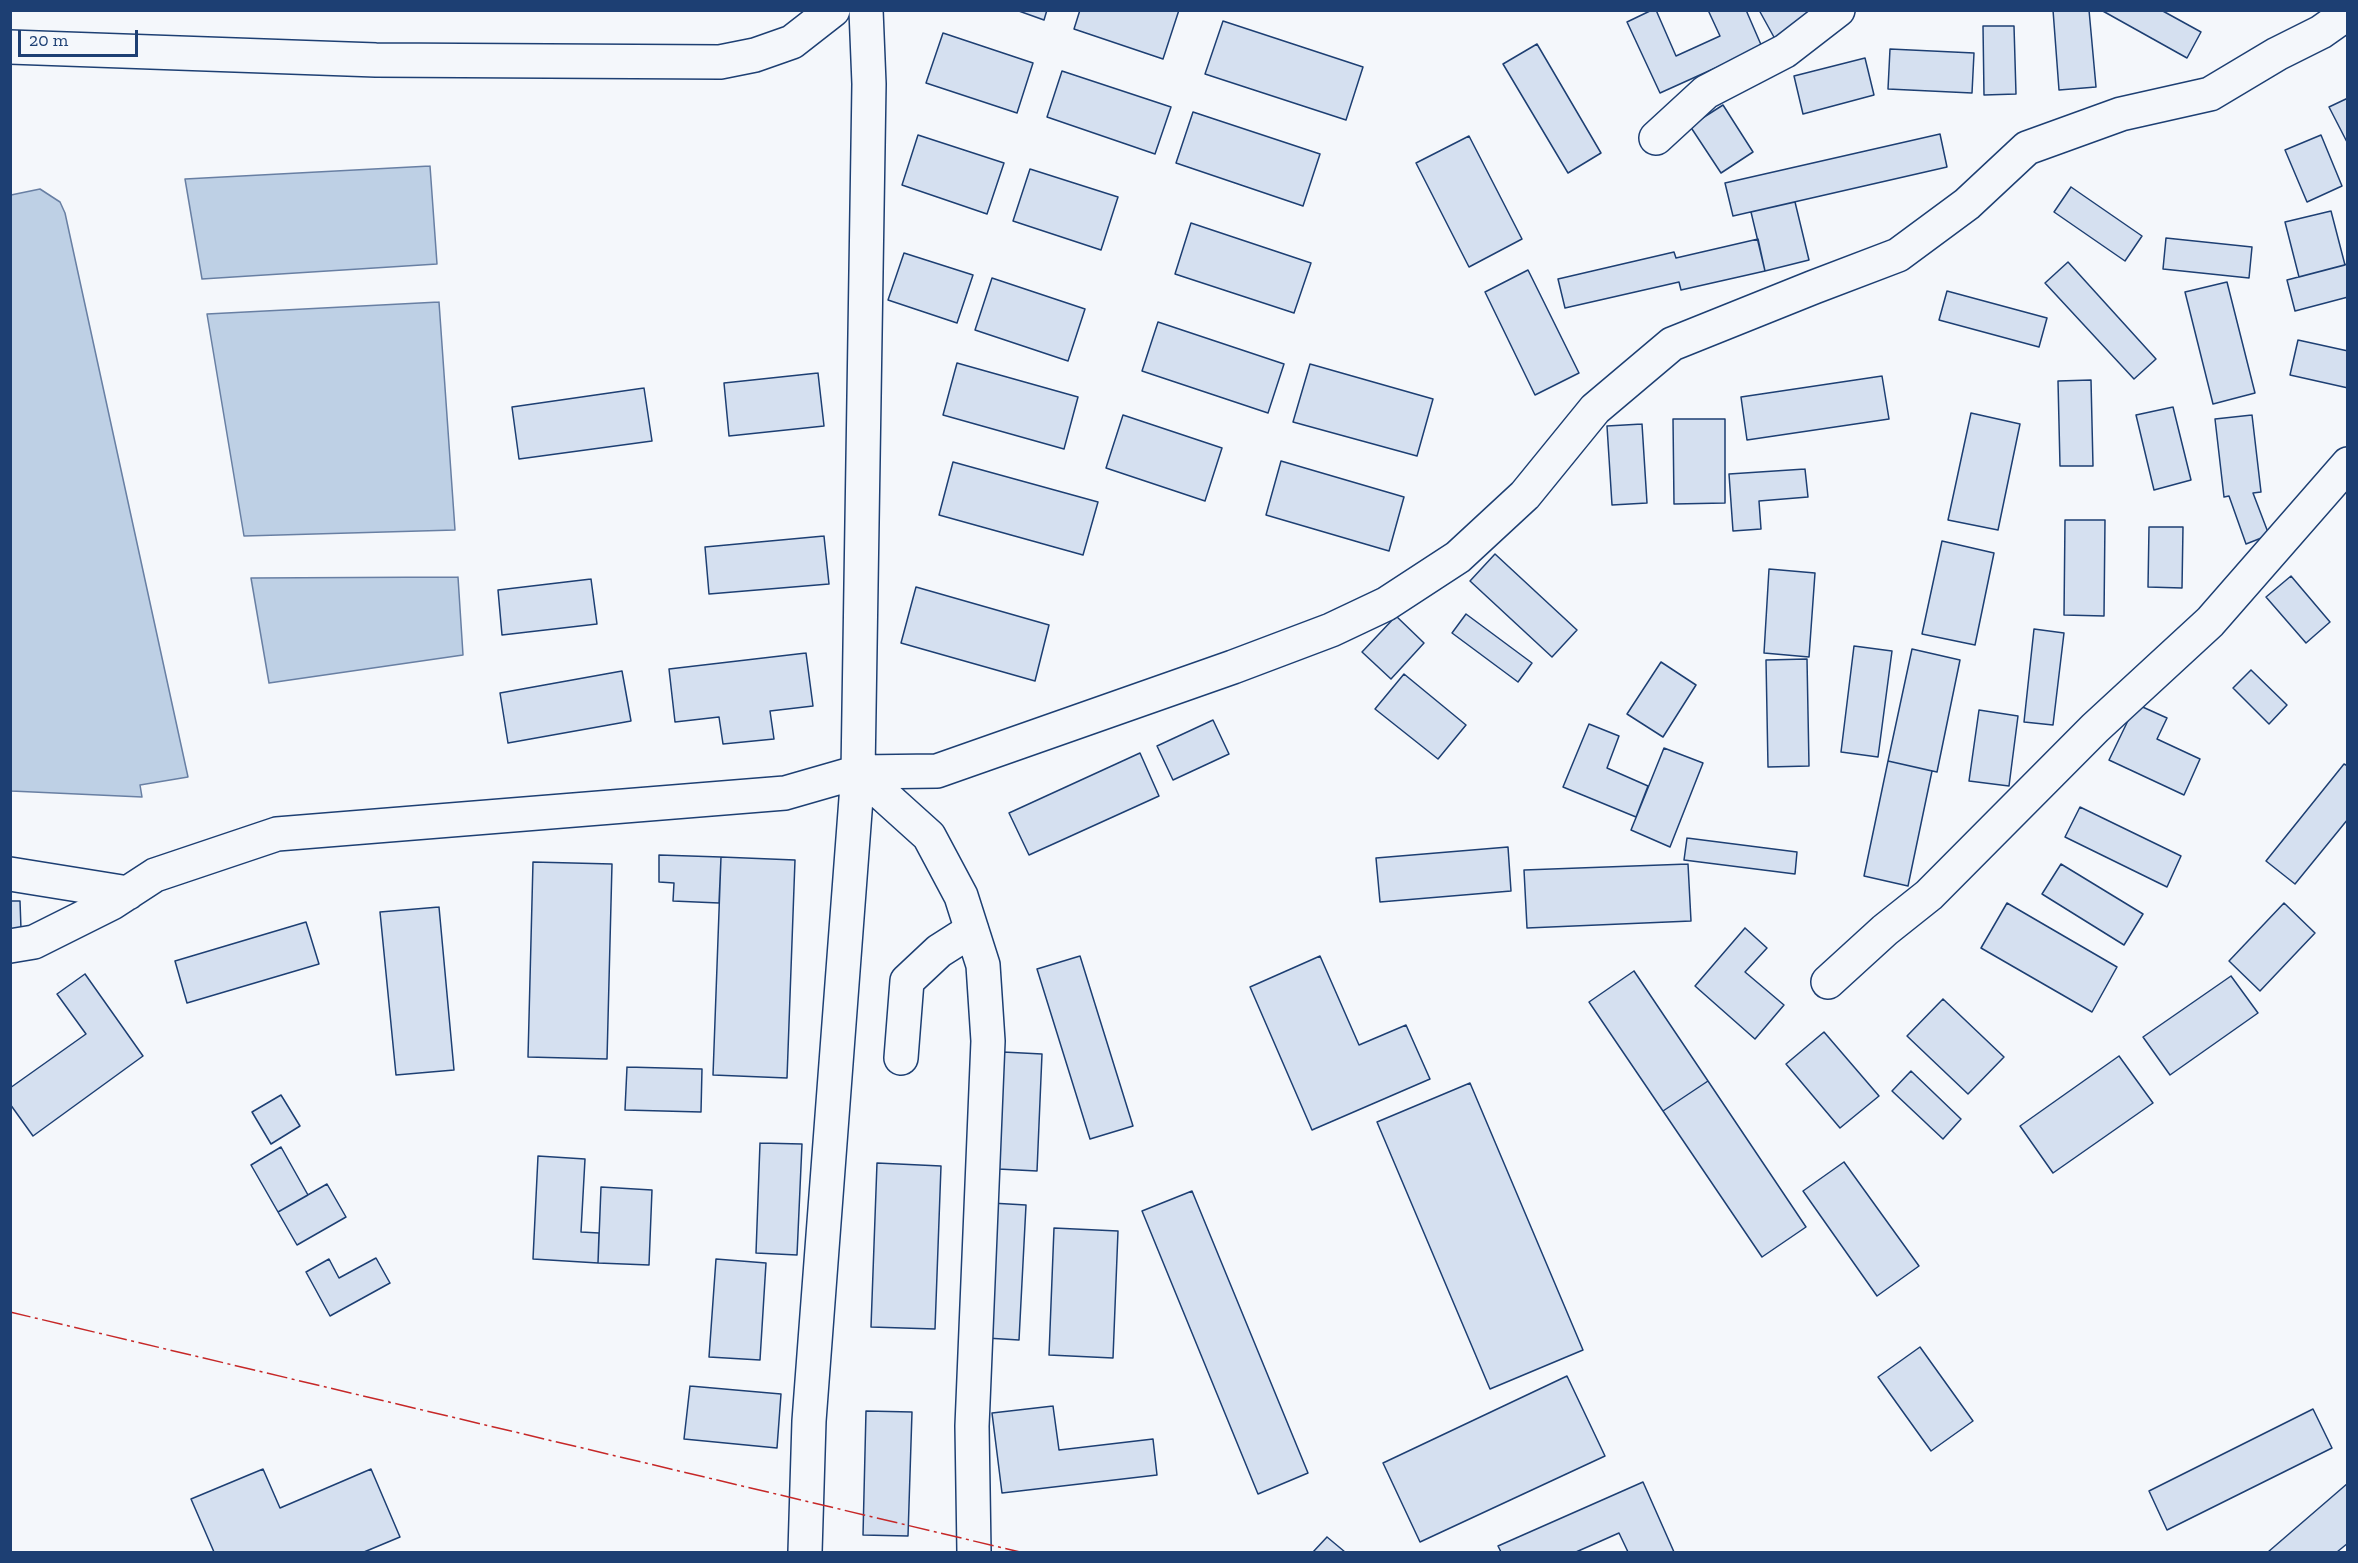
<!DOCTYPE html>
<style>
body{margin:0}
#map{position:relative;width:2358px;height:1563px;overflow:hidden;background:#f4f7fb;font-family:"Zilla Slab",serif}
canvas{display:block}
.frame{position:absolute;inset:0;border:12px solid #1d3f73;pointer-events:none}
.scale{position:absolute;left:18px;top:30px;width:120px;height:27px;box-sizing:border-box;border:3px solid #1d3f73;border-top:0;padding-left:8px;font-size:18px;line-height:21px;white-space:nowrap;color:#1d3f73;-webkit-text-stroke:4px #f4f7fb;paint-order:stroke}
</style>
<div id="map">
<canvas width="2358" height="1563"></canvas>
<div class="frame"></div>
<div class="scale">20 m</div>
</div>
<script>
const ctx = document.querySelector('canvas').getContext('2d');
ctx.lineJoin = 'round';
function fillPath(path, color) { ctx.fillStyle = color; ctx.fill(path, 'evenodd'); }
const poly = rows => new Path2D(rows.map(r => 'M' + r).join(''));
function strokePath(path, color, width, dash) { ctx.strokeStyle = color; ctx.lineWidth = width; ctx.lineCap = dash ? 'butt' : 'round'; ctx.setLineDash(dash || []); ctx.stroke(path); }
const water = poly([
 [430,166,437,264,202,279,185,179,430,166],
 [40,189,60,202,65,213,188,777,140,785,142,797,11,791,11,195,40,189],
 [439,302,455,530,244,536,207,314,439,302],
 [458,577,463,655,269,683,251,578,458,577]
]);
fillPath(water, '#bed0e5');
strokePath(water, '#687fa3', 1.5);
const building = poly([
 [1016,10,1047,10,1044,20,1016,10],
 [1080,10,1179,10,1163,59,1074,29,1080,10],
 [1652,10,1656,10,1676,56,1720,36,1708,10,1746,10,1762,47,1660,93,1627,22,1652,10],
 [1759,10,1822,10,1775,39,1759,10],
 [2053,10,2089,10,2096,87,2059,90,2053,10],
 [2101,10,2161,10,2201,32,2187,58,2101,10],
 [1223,21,1363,67,1346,120,1205,74,1223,21],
 [1983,26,2014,26,2016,94,1984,95,1983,26],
 [943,33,1033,63,1017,113,926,83,943,33],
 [1537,44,1601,153,1568,173,1503,64,1537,44],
 [1890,49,1974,53,1972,93,1888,89,1890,49],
 [1865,58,1874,95,1803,114,1794,76,1865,58],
 [1062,71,1171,107,1155,154,1047,117,1062,71],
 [2348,98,2348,144,2329,107,2348,98],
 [1723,105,1753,152,1721,173,1690,126,1723,105],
 [1193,112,1320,154,1303,206,1176,163,1193,112],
 [1940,134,1947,167,1733,216,1725,183,1940,134],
 [918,135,1004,163,987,214,902,185,918,135],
 [2321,135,2342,186,2307,202,2285,150,2321,135],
 [1469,136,1522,239,1469,267,1416,163,1469,136],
 [1030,169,1118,197,1101,250,1013,221,1030,169],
 [2071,187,2142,236,2125,261,2054,212,2071,187],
 [1795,202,1809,260,1765,271,1751,212,1795,202],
 [2331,211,2345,265,2299,277,2285,222,2331,211],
 [1191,223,1311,263,1294,313,1175,274,1191,223],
 [2166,238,2252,247,2249,278,2163,269,2166,238],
 [1758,239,1765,271,1681,290,1679,282,1565,308,1558,279,1674,252,1676,258,1758,239],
 [904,253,973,275,957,323,888,300,904,253],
 [2068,262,2156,359,2134,379,2045,283,2068,262],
 [2348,264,2348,297,2295,311,2287,280,2348,264],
 [1528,270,1579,373,1535,395,1485,292,1528,270],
 [992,278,1085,309,1068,361,975,330,992,278],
 [2227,282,2255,393,2213,404,2185,292,2227,282],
 [1947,291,2047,318,2039,347,1939,320,1947,291],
 [1158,322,1284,364,1268,413,1142,371,1158,322],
 [2298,340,2348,351,2348,388,2290,375,2298,340],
 [957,363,1078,397,1064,449,943,415,957,363],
 [1310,364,1433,399,1417,456,1293,422,1310,364],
 [818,373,824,426,729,436,724,383,818,373],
 [1882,376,1889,419,1747,440,1741,397,1882,376],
 [2091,380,2093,466,2060,466,2058,381,2091,380],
 [644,388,652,441,519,459,512,407,644,388],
 [2173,407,2191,480,2154,490,2136,415,2173,407],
 [1971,413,2020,424,1998,530,1948,520,1971,413],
 [1123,415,1222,448,1205,501,1106,468,1123,415],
 [2252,415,2261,492,2253,493,2269,535,2246,544,2229,496,2224,497,2215,419,2252,415],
 [1673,419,1725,419,1725,503,1674,504,1673,419],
 [1642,424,1647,503,1612,505,1607,426,1642,424],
 [1281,461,1404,497,1389,551,1266,515,1281,461],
 [953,462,1098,502,1083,555,939,515,953,462],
 [1805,469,1808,497,1759,501,1761,529,1733,531,1729,474,1805,469],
 [2065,520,2105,520,2104,616,2064,615,2065,520],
 [2149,527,2183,527,2182,588,2148,587,2149,527],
 [824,536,829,584,709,594,705,547,824,536],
 [1942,541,1994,553,1975,645,1922,634,1942,541],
 [1495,554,1577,630,1552,657,1470,581,1495,554],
 [1769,569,1815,573,1809,657,1764,653,1769,569],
 [2291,576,2330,622,2306,643,2266,597,2291,576],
 [591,579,597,624,502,635,498,590,591,579],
 [916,587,1049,625,1035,681,901,643,916,587],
 [1466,614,1532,663,1518,682,1452,633,1466,614],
 [1396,616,1424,643,1391,679,1362,652,1396,616],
 [2034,629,2064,633,2053,725,2024,722,2034,629],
 [1854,646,1892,651,1878,757,1841,752,1854,646],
 [1912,649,1960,660,1937,772,1888,761,1912,649],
 [806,653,813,706,770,711,774,739,723,744,719,717,675,722,669,669,806,653],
 [1807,659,1809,766,1768,767,1766,660,1807,659],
 [1661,662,1696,685,1663,737,1627,714,1661,662],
 [2251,670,2287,705,2269,724,2233,688,2251,670],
 [622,671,631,721,508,743,500,693,622,671],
 [1404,674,1466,725,1438,759,1375,709,1404,674],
 [2136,704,2167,718,2157,739,2200,759,2184,795,2109,760,2136,704],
 [1979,710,2018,716,2009,786,1969,781,1979,710],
 [1213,720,1229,754,1173,780,1157,746,1213,720],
 [1589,724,1619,736,1607,768,1648,786,1636,817,1563,787,1589,724],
 [1664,748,1703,763,1670,847,1631,830,1664,748],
 [1140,753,1159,796,1029,855,1009,813,1140,753],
 [1888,761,1932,771,1908,886,1864,876,1888,761],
 [2344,764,2348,766,2348,819,2295,884,2266,861,2344,764],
 [2080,807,2181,856,2167,887,2065,837,2080,807],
 [1687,838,1797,852,1795,874,1684,860,1687,838],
 [1508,847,1511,891,1380,902,1376,858,1508,847],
 [659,855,721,857,719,903,673,901,674,883,659,882,659,855],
 [721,857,795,860,787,1078,713,1075,721,857],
 [533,862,612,864,607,1059,528,1057,533,862],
 [1688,864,1691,921,1527,928,1524,870,1688,864],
 [2061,864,2143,914,2124,945,2042,894,2061,864],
 [10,901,20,901,21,929,10,930,10,901],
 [2007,903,2117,967,2092,1012,1981,948,2007,903],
 [2284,903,2315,933,2260,991,2229,961,2284,903],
 [439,907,454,1070,396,1075,380,912,439,907],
 [306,922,319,964,187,1003,175,961,306,922],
 [1745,928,1767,948,1745,972,1784,1005,1755,1039,1695,986,1745,928],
 [1080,956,1133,1126,1090,1139,1037,969,1080,956],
 [1320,956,1359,1045,1406,1025,1430,1079,1312,1130,1250,987,1320,956],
 [1634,971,1708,1081,1663,1111,1589,1002,1634,971],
 [85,974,143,1056,33,1136,10,1104,10,1088,86,1034,57,994,85,974],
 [2231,976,2258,1013,2170,1075,2143,1037,2231,976],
 [1943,999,2004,1057,1968,1094,1907,1036,1943,999],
 [1824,1032,1879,1096,1840,1128,1786,1064,1824,1032],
 [1003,1052,1042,1054,1037,1171,998,1169,1003,1052],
 [2119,1056,2153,1103,2053,1173,2020,1126,2119,1056],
 [627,1067,702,1069,701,1112,625,1110,627,1067],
 [1911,1071,1961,1119,1943,1139,1892,1091,1911,1071],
 [1708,1081,1806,1227,1762,1257,1663,1111,1708,1081],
 [1470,1083,1583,1350,1490,1389,1377,1122,1470,1083],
 [281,1095,300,1126,271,1144,252,1112,281,1095],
 [760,1143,802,1144,797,1255,756,1253,760,1143],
 [281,1147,308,1195,278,1212,251,1165,281,1147],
 [538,1156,585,1159,581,1232,599,1233,598,1263,533,1259,538,1156],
 [1844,1162,1919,1266,1877,1296,1803,1191,1844,1162],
 [877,1163,941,1166,935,1329,871,1327,877,1163],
 [327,1184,346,1217,297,1245,278,1212,327,1184],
 [601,1187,652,1190,649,1265,598,1263,601,1187],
 [1192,1191,1308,1473,1258,1494,1142,1211,1192,1191],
 [991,1203,1026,1205,1019,1340,986,1338,991,1203],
 [1054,1228,1118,1231,1113,1358,1049,1355,1054,1228],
 [376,1258,390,1283,330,1316,306,1272,329,1259,339,1278,376,1258],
 [716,1259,766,1263,760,1360,709,1357,716,1259],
 [1920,1347,1973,1421,1931,1451,1878,1377,1920,1347],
 [1567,1376,1605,1456,1420,1542,1383,1463,1567,1376],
 [690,1386,781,1394,777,1448,684,1439,690,1386],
 [1053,1406,1059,1450,1153,1439,1157,1475,1002,1493,992,1413,1053,1406],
 [2313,1409,2332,1448,2167,1530,2149,1491,2313,1409],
 [866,1411,912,1412,908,1536,863,1535,866,1411],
 [263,1469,280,1508,371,1469,400,1537,364,1552,214,1552,191,1499,263,1469],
 [1643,1482,1674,1552,1628,1552,1619,1533,1576,1552,1501,1552,1498,1546,1643,1482],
 [2348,1483,2348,1543,2337,1552,2268,1552,2348,1483],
 [1327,1537,1345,1552,1313,1552,1327,1537]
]);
fillPath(building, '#d5e0f0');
strokePath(building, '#1d3f73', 1.5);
const minor = poly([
 [10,47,376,60,720,62,755,55,792,42,833,10],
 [1656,138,1706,92,1785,51,1838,10],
 [858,772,929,836,961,896,983,965,988,1041,972,1426,974,1552],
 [10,874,128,893],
 [10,946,34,942,112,903,155,875,277,834,785,793,858,772,937,771,1233,667,1331,630,1386,604,1458,557,1525,495,1595,409,1672,344,1814,287,1898,255,1967,204,2027,148,2121,114,2210,94,2277,54,2321,32,2348,13],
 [1828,982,1885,930,1929,895,2095,728,2210,622,2348,464],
 [901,1058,907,981,939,951,972,930],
 [805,1552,809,1421,858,772,869,84,866,10]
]);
strokePath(minor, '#1d3f73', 36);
strokePath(minor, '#f4f7fb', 33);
strokePath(poly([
 [10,1312,1020,1552]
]), '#c62828', 1.5, [21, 4.5, 3, 4.5]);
</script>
